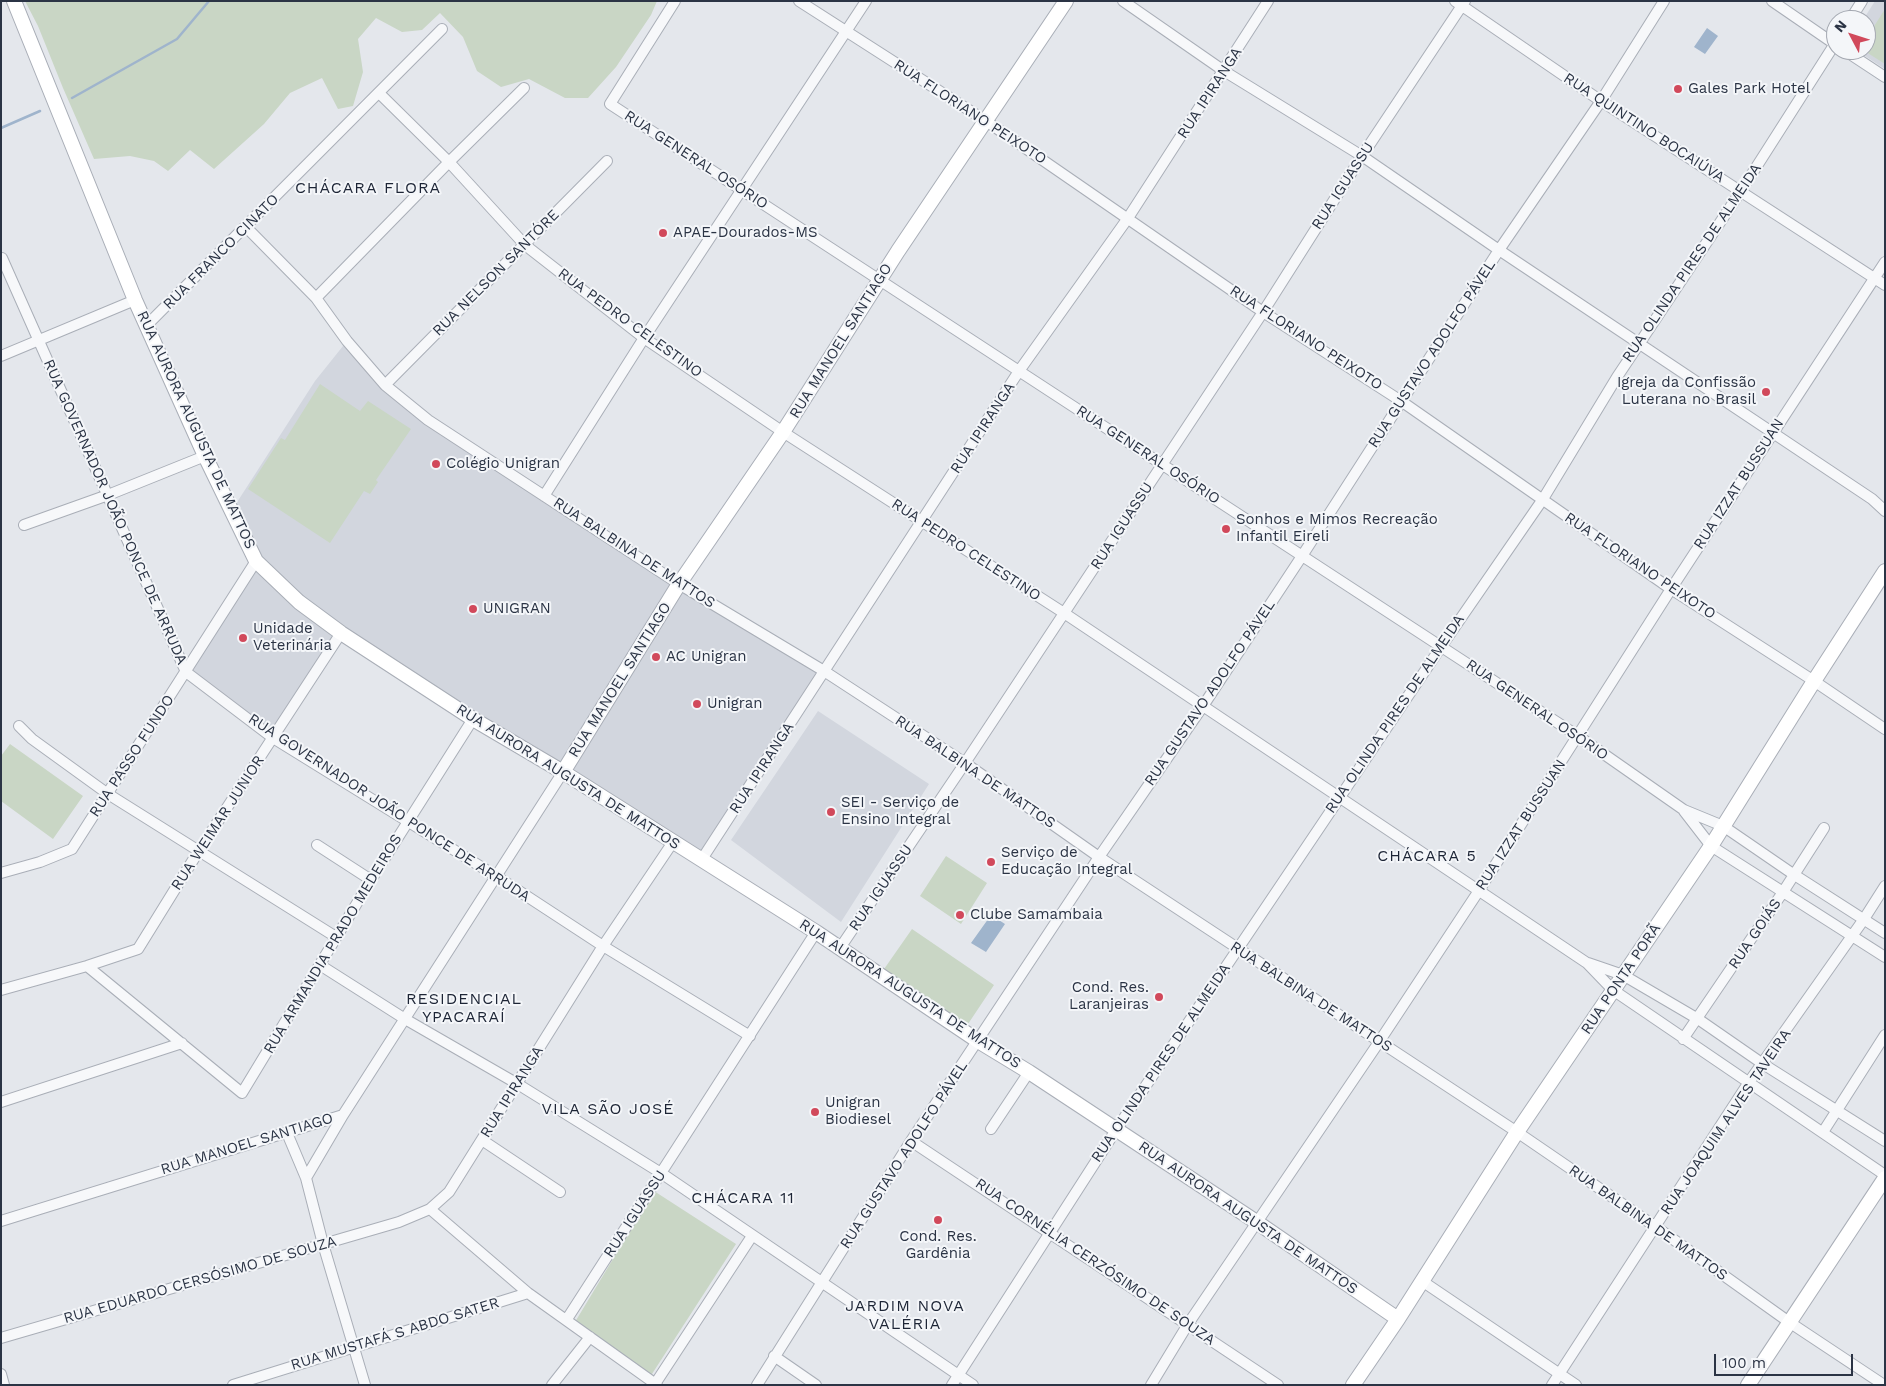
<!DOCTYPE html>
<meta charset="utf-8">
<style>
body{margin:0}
#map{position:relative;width:1886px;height:1386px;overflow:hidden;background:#e4e7ec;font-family:"Work Sans",sans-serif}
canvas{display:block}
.frame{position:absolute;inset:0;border:2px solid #2b3445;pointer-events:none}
.north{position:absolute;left:1826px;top:10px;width:50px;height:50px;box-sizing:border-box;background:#f4f6f9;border:1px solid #a4a8b1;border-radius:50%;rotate:310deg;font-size:14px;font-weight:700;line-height:20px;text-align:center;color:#2b3445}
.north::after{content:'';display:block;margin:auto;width:18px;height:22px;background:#d1495b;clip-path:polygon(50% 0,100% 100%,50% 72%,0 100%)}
.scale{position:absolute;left:1714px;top:1354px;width:139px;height:22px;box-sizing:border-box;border:2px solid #2b3445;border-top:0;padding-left:6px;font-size:15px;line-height:18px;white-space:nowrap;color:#2b3445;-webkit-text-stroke:4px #f4f6f9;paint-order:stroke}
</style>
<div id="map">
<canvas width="1886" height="1386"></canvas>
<div class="frame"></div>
<div class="north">N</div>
<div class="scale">100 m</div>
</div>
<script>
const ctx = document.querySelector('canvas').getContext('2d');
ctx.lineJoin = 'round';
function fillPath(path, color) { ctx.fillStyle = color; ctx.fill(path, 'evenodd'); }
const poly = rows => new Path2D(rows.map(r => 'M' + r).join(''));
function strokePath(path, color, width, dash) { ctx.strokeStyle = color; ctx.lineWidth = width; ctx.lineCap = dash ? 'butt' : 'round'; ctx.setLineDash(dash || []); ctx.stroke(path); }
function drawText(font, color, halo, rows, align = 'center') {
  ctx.font = font + ' "Work Sans",sans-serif'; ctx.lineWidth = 4; ctx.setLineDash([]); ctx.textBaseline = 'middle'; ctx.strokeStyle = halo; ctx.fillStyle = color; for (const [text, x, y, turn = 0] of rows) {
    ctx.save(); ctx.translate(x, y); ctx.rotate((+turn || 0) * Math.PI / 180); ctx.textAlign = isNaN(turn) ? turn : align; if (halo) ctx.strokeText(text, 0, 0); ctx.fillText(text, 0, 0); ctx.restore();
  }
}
fillPath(poly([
 [1875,1,1885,1,1885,69,1856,50,1866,50,1866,20,1863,20],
 [347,341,428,420,824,671,702,859,341,634,273,738,186,672,256,561,232,510,315,381],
 [818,711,929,784,841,922,731,840]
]), '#d2d6de');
fillPath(poly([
 [25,1,657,1,651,15,616,67,588,98,565,98,529,79,501,87,477,71,463,37,440,13,422,30,402,32,376,18,358,39,363,72,353,106,338,109,322,78,290,93,264,124,214,169,190,150,168,171,154,161,130,156,94,159,63,88,38,26],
 [1885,9,1885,64,1863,50,1866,50,1866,39],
 [320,384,360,411,368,401,411,429,376,480,378,482,370,494,364,491,330,543,248,489,281,438,285,440],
 [10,744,83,796,53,839,1,801,1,756],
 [946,856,987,883,961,924,920,896],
 [912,929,994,985,966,1027,882,972],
 [654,1191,736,1244,650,1377,572,1327]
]), '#c9d6c5');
fillPath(poly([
 [1707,28,1718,36,1705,54,1694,47],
 [991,915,1005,924,986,952,971,943]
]), '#9fb4cc');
strokePath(poly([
 [72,98,177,39,209,1],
 [1,128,40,111]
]), '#9fb4cc', 2.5);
const street = poly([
 [675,1,610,104,1578,736,1684,810,1723,826,1793,874,1885,933],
 [799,1,986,121,1263,312,1401,401,1671,589,1814,681,1885,729],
 [1123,1,1224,71,1362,156,1499,250,1872,499,1885,511],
 [1455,1,1601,101,1885,285],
 [1772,1,1836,45],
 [1850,20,1862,1],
 [1844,50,1885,77],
 [380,94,449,162,525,245,644,338,783,432,1064,613,1587,963,1613,990,1885,1175],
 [246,227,316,298,347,341,385,385,428,420,679,584,824,671,965,763,1099,857,1517,1132,1656,1227,1789,1322,1884,1385],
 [2,258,186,672,273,738,496,876,603,946,750,1036],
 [316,298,449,162,524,88],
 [147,325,442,29],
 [1,356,135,300],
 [385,385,607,161],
 [544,496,644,338,866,1],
 [24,525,108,495,205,456],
 [19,726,32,739,108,794,336,937],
 [1684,811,1711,846,1885,957],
 [317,845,371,880],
 [702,859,1019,371,1128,218,1268,1],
 [1,873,40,862,72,849,256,561],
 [840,948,965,763,1263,312,1362,156,1465,1],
 [1588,963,1623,975,1698,1019,1763,1064,1885,1141],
 [320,965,405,1019,516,1083,661,1173,973,1385],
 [87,966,242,1093,371,880,473,719],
 [1,990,87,966,138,949,198,852,341,633],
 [1683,1039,1783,892,1824,828],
 [1,1102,182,1043],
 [991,1129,1029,1072],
 [1823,1132,1885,1035],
 [287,1133,306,1178,323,1244,365,1385],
 [482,1140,560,1192],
 [911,1141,1278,1385],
 [306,1178,343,1115],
 [430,1209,528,1293,657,1385],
 [1,1221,343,1115,563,772],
 [1422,1281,1576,1385],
 [567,1319,816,932],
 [1,1338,399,1222,430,1209,449,1192,603,946,673,842],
 [774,1356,816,1385],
 [1,1374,4,1385],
 [655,1384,752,1236],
 [233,1385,528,1293],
 [552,1385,590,1337],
 [757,1385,911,1141,1099,857,1203,706,1302,556,1499,250,1601,101,1664,1],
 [952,1385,1116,1130,1441,647,1543,499,1617,377,1741,191,1836,42],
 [1151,1385,1188,1324,1379,1042,1478,892,1671,589,1885,262],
 [1552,1385,1749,1082,1864,919,1885,886]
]);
const secondary = poly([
 [14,1,135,300,205,456,256,561,299,602,341,633,473,719,563,772,816,932,978,1041,1029,1072,1258,1223,1398,1319],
 [563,772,679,584,783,432,898,251,1066,1],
 [1353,1385,1398,1319,1517,1132,1711,846,1814,681,1885,571],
 [1748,1385,1885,1178]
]);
strokePath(street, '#a9aeb7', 12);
strokePath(secondary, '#a9aeb7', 16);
strokePath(street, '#f7f8fa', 10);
strokePath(secondary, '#fff', 14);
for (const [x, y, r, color] of [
 [1678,89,5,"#d1495b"],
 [663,233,5,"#d1495b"],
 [1766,392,5,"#d1495b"],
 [436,464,5,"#d1495b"],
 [1226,529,5,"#d1495b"],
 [473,609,5,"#d1495b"],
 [243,638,5,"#d1495b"],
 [656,657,5,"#d1495b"],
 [697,704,5,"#d1495b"],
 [831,812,5,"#d1495b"],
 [991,862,5,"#d1495b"],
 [960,915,5,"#d1495b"],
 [1159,997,5,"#d1495b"],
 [815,1112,5,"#d1495b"],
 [938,1220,5,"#d1495b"]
]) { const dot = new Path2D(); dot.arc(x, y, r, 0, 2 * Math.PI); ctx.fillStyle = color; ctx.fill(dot); strokePath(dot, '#f4f6f9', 2); }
drawText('15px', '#2b3445', '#f4f6f9', [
 ["Gales Park Hotel",1688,89],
 ["APAE-Dourados-MS",673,233],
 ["Igreja da Confissão",1756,383,"right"],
 ["Luterana no Brasil",1756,400,"right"],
 ["Colégio Unigran",446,464],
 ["Sonhos e Mimos Recreação",1236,520],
 ["Infantil Eireli",1236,537],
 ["UNIGRAN",483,609],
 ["Unidade",253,629],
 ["Veterinária",253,646],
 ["AC Unigran",666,657],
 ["Unigran",707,704],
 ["SEI - Serviço de",841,803],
 ["Ensino Integral",841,820],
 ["Serviço de",1001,853],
 ["Educação Integral",1001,870],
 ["Clube Samambaia",970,915],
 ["Cond. Res.",1149,988,"right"],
 ["Laranjeiras",1149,1005,"right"],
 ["Unigran",825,1103],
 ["Biodiesel",825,1120],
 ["Cond. Res.",938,1237,"center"],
 ["Gardênia",938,1254,"center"]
], 'left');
drawText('15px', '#2b3445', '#f4f6f9', [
 ["RUA IPIRANGA",1210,93,-57],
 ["RUA FLORIANO PEIXOTO",970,112,33],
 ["RUA QUINTINO BOCAIÚVA",1644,128,33],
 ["RUA GENERAL OSÓRIO",696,160,33],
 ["RUA IGUASSU",1343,186,-57],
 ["RUA FRANCO CINATO",221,252,-45],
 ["RUA OLINDA PIRES DE ALMEIDA",1692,263,-56],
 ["RUA NELSON SANTÓRE",496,273,-45],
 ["RUA PEDRO CELESTINO",630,323,36],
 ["RUA FLORIANO PEIXOTO",1306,338,33],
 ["RUA MANOEL SANTIAGO",841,341,-58],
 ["RUA GUSTAVO ADOLFO PÁVEL",1432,354,-57],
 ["RUA IPIRANGA",983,428,-57],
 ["RUA AURORA AUGUSTA DE MATTOS",196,430,65],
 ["RUA GENERAL OSÓRIO",1148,455,33],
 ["RUA IZZAT BUSSUAN",1739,484,-57],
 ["RUA GOVERNADOR JOÃO PONCE DE ARRUDA",115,512,66],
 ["RUA IGUASSU",1122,526,-57],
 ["RUA PEDRO CELESTINO",966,550,33],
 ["RUA BALBINA DE MATTOS",634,553,33],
 ["RUA FLORIANO PEIXOTO",1640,566,34],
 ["RUA MANOEL SANTIAGO",620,680,-58],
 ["RUA GUSTAVO ADOLFO PÁVEL",1210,693,-56],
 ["RUA GENERAL OSÓRIO",1537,710,34],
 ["RUA OLINDA PIRES DE ALMEIDA",1395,714,-56],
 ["RUA PASSO FUNDO",132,756,-57],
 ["RUA IPIRANGA",762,768,-57],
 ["RUA BALBINA DE MATTOS",975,772,34],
 ["RUA AURORA AUGUSTA DE MATTOS",568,777,32],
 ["RUA GOVERNADOR JOÃO PONCE DE ARRUDA",389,808,33],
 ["RUA WEIMAR JUNIOR",218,823,-57],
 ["RUA IZZAT BUSSUAN",1521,825,-57],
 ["RUA IGUASSU",881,888,-56],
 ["RUA GOIÁS",1755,934,-56],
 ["RUA ARMANDIA PRADO MEDEIROS",333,944,-59],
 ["RUA PONTA PORÃ",1621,979,-56],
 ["RUA AURORA AUGUSTA DE MATTOS",910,994,33],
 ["RUA BALBINA DE MATTOS",1311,997,33],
 ["RUA OLINDA PIRES DE ALMEIDA",1161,1063,-56],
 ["RUA IPIRANGA",512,1092,-58],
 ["RUA JOAQUIM ALVES TAVEIRA",1726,1122,-56],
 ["RUA MANOEL SANTIAGO",247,1144,-17],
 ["RUA GUSTAVO ADOLFO PÁVEL",904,1155,-57],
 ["RUA IGUASSU",635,1214,-57],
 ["RUA AURORA AUGUSTA DE MATTOS",1248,1218,34],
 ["RUA BALBINA DE MATTOS",1648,1223,35],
 ["RUA CORNÉLIA CERZÓSIMO DE SOUZA",1095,1262,34],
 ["RUA EDUARDO CERSÓSIMO DE SOUZA",200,1280,-16],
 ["RUA MUSTAFÁ S ABDO SATER",395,1334,-17]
]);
ctx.letterSpacing = '1px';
drawText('16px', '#1d2536', '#f4f6f9', [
 ["CHÁCARA FLORA",368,188],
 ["CHÁCARA 5",1427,856],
 ["RESIDENCIAL",464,999],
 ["YPACARAÍ",464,1017],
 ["VILA SÃO JOSÉ",608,1109],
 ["CHÁCARA 11",743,1198],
 ["JARDIM NOVA",905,1306],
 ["VALÉRIA",905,1324]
]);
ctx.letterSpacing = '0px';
</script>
